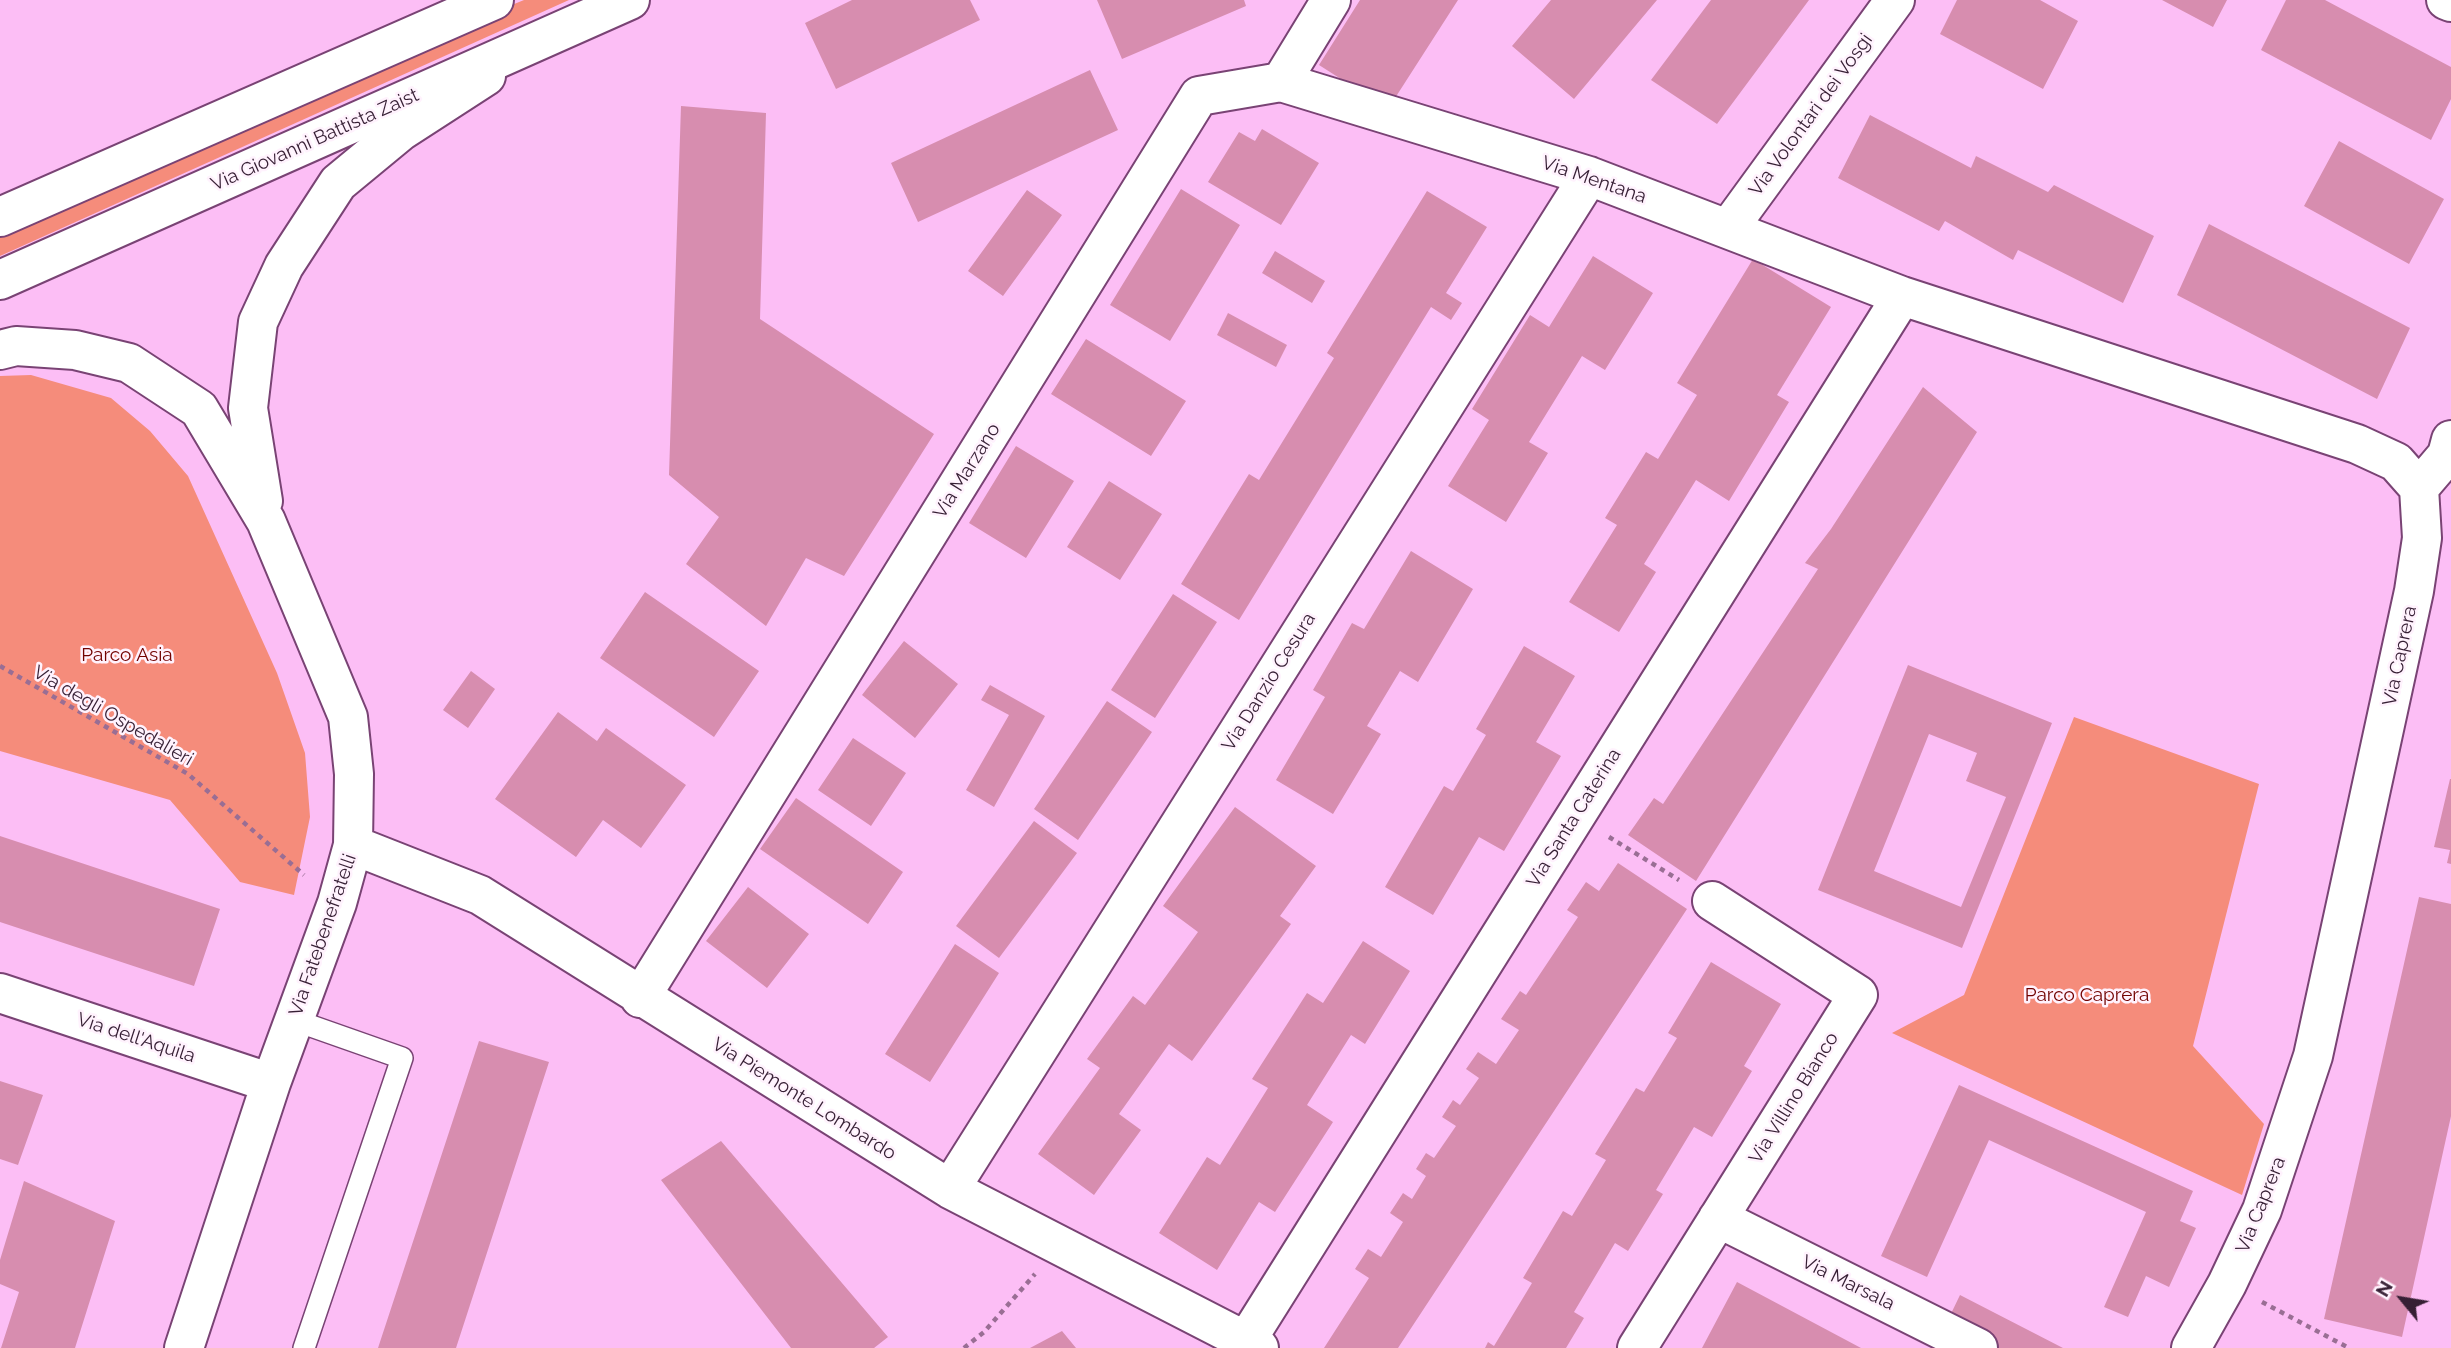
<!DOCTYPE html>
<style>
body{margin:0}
#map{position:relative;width:2451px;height:1348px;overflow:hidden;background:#fcbef5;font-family:Raleway,sans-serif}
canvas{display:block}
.north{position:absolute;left:2367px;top:1264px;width:70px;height:70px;-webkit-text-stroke:5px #fff2fd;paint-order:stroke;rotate:300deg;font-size:19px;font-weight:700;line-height:28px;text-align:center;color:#361f34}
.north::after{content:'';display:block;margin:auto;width:24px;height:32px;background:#361f34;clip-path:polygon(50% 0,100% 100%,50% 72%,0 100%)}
</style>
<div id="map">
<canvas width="2451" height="1348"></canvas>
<div class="north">N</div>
</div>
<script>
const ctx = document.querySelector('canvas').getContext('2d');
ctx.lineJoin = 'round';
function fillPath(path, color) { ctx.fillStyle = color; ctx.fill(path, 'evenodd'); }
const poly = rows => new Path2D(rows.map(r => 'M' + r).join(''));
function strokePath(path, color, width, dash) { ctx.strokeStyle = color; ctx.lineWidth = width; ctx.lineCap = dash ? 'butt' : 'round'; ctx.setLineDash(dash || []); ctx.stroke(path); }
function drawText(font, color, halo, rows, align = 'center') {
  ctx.font = font + ' Raleway,sans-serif'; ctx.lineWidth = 5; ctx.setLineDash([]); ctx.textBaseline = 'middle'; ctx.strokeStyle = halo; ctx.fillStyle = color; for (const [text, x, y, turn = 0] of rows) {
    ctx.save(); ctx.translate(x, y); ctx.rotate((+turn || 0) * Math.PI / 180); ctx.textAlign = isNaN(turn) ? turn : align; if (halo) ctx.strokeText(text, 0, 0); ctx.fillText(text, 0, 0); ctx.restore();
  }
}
fillPath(poly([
 [524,0,569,0,0,256,0,224,356,69],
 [31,375,111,398,150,431,188,476,277,673,305,753,310,817,294,895,240,882,170,800,0,751,0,376],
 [2074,717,2259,784,2193,1046,2264,1124,2242,1195,1892,1033,1964,995]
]), '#f58c7b');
fillPath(poly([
 [852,0,970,0,980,20,836,89,805,23],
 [1097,0,1244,0,1246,6,1122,59],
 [1360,0,1458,0,1388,109,1319,65],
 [1551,0,1657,0,1574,99,1512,46],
 [1711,0,1809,0,1717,124,1651,80],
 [1957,0,2040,0,2078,21,2043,89,1940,34],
 [2162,0,2227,0,2213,27],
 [2286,0,2325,0,2451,67,2451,99,2431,140,2261,50],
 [1090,70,1118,130,918,222,891,163],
 [681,106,766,113,760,319,934,434,844,576,806,558,766,626,686,564,719,517,669,475],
 [1870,115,1971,168,1976,156,2048,192,2054,185,2154,236,2123,303,2018,250,2013,260,1945,221,1939,231,1838,178],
 [1262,129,1319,163,1281,225,1208,182,1239,132,1255,141],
 [2339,141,2444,199,2409,264,2304,206],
 [1181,189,1240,225,1170,341,1110,305],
 [1027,190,1062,215,1003,296,968,271],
 [1427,191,1487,227,1446,293,1462,303,1451,320,1431,307,1239,620,1181,584,1249,474,1259,480,1334,358,1327,353],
 [2209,224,2410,328,2377,399,2177,295],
 [1275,251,1325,281,1312,303,1262,273],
 [1593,256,1653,293,1605,370,1582,356,1529,442,1548,453,1506,522,1448,486,1489,420,1472,409,1530,315,1549,327],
 [1753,259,1831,307,1777,395,1789,402,1729,501,1696,480,1644,564,1656,572,1619,632,1569,602,1617,525,1605,518,1646,452,1658,459,1697,395,1677,383],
 [1228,313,1287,345,1276,367,1217,335],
 [1086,339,1186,401,1151,456,1051,394],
 [1923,387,1977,432,1696,881,1628,835,1654,798,1663,804,1818,569,1805,563,1831,529],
 [1016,446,1074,481,1026,558,969,523],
 [1109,481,1162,514,1120,580,1067,547],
 [1411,551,1473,589,1418,682,1400,671,1367,726,1381,734,1333,814,1276,780,1325,697,1313,690,1352,623,1364,629],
 [645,592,759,671,714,737,600,658],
 [1173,594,1217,622,1155,718,1111,690],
 [904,641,958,684,915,738,862,695],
 [1524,646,1575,676,1536,742,1561,756,1504,851,1479,837,1433,915,1385,887,1444,786,1453,791,1486,735,1476,729],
 [1908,665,2052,723,1962,948,1818,890],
 [1929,734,1977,753,1966,781,2006,797,1961,907,1874,871],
 [471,671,495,689,468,728,443,710],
 [990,685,1045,716,994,807,966,790,1009,715,981,700],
 [1107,701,1152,732,1078,840,1034,809],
 [558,712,597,741,606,728,686,785,641,848,603,820,576,857,495,799],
 [853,738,906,773,871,826,818,790],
 [2450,779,2451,779,2451,864,2447,863,2450,850,2434,847],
 [796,798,903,872,868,924,760,849],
 [1235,807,1316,866,1280,916,1291,924,1192,1061,1169,1044,1119,1114,1141,1130,1094,1195,1038,1154,1100,1068,1087,1059,1133,996,1145,1005,1198,932,1163,906],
 [1034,821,1077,853,999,958,956,926],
 [0,836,220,909,194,986,0,922],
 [1618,863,1687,909,1398,1348,1324,1348,1369,1278,1355,1269,1368,1249,1381,1257,1403,1222,1390,1213,1403,1193,1412,1199,1426,1176,1416,1169,1426,1153,1434,1158,1456,1126,1442,1117,1453,1100,1460,1105,1479,1078,1466,1069,1478,1052,1496,1064,1519,1030,1501,1019,1520,991,1526,995,1578,917,1567,910,1586,882,1599,891],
 [748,887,809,934,767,988,706,941],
 [2419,897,2451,904,2451,1116,2402,1337,2324,1319],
 [1363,941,1410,971,1365,1044,1351,1035,1307,1105,1333,1122,1275,1212,1259,1202,1217,1270,1159,1233,1207,1157,1220,1165,1268,1088,1252,1079,1307,993,1323,1003],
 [955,944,999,973,930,1082,885,1054],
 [1711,962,1781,1004,1744,1066,1752,1071,1712,1137,1694,1127,1656,1190,1663,1194,1628,1251,1615,1243,1574,1312,1584,1318,1566,1348,1485,1348,1488,1342,1494,1346,1532,1283,1523,1278,1563,1211,1572,1216,1606,1160,1595,1154,1636,1088,1644,1092,1677,1038,1668,1033],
 [479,1041,549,1062,456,1348,378,1348],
 [0,1081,43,1095,18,1165,0,1159],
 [1959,1085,2193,1191,2180,1221,2196,1228,2169,1287,2146,1276,2128,1317,2104,1307,2146,1212,1989,1140,1927,1277,1881,1256],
 [721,1141,888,1337,874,1348,791,1348,661,1180],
 [24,1181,115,1221,75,1348,1,1348,19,1292,0,1284,0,1260],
 [1737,1282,1861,1348,1702,1348],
 [1960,1295,2063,1348,1998,1348,1947,1322],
 [1062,1331,1076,1348,1030,1348]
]), '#d78daf');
const service = poly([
 [294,1020,402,1058,304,1348]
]);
const minor = poly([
 [2446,0,2451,2],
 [1281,82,1589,176,1902,296,2357,444,2396,462,2419,488,2422,538,2414,591,2313,1056,2262,1210,2227,1284,2191,1348],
 [1728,229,1895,0],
 [0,350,16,346,75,350,129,363,199,409,266,521,348,717,354,774,353,845,337,903,271,1083,184,1348],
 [2419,488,2447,455,2451,440],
 [263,501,248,408,258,322,284,266,338,183,401,131,486,76],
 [353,845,480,895,950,1189,1259,1348],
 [0,993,271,1083],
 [640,998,1199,96,1281,82,1331,0],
 [950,1189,1589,176],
 [1718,1218,1978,1348],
 [1246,1341,1902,296],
 [1637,1348,1858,995,1712,901]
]);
const primary = poly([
 [0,217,494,0],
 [0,280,630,0]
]);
strokePath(service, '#794374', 24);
strokePath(minor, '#794374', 42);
strokePath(primary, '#794374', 42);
strokePath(poly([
 [0,666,188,774,304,875],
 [1609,837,1679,880],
 [2262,1302,2349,1348],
 [964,1348,984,1332,1035,1274]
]), '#996e94', 4.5, [5, 5]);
strokePath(service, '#fff', 21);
strokePath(minor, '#fff', 38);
strokePath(primary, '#fff', 38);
drawText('19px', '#361f34', '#fff2fd', [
 ["Via Volontari dei Vosgi",1811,115,-54],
 ["Via Giovanni Battista Zaist",315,140,-24],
 ["Via Mentana",1594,180,19],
 ["Via Marzano",967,471,-58],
 ["Via Caprera",2400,656,-78],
 ["Via Danzio Cesura",1269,682,-58],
 ["Via degli Ospedalieri",113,716,30],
 ["Via Santa Caterina",1574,818,-58],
 ["Via Fatebenefratelli",323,935,-71],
 ["Via dell'Aquila",136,1038,18],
 ["Via Villino Bianco",1794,1098,-58],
 ["Via Piemonte Lombardo",804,1099,32],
 ["Via Caprera",2261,1205,-68],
 ["Via Marsala",1848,1283,26]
]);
drawText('19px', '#720200', '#fff2fd', [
 ["Parco Asia",127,655],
 ["Parco Caprera",2087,995]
]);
</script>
